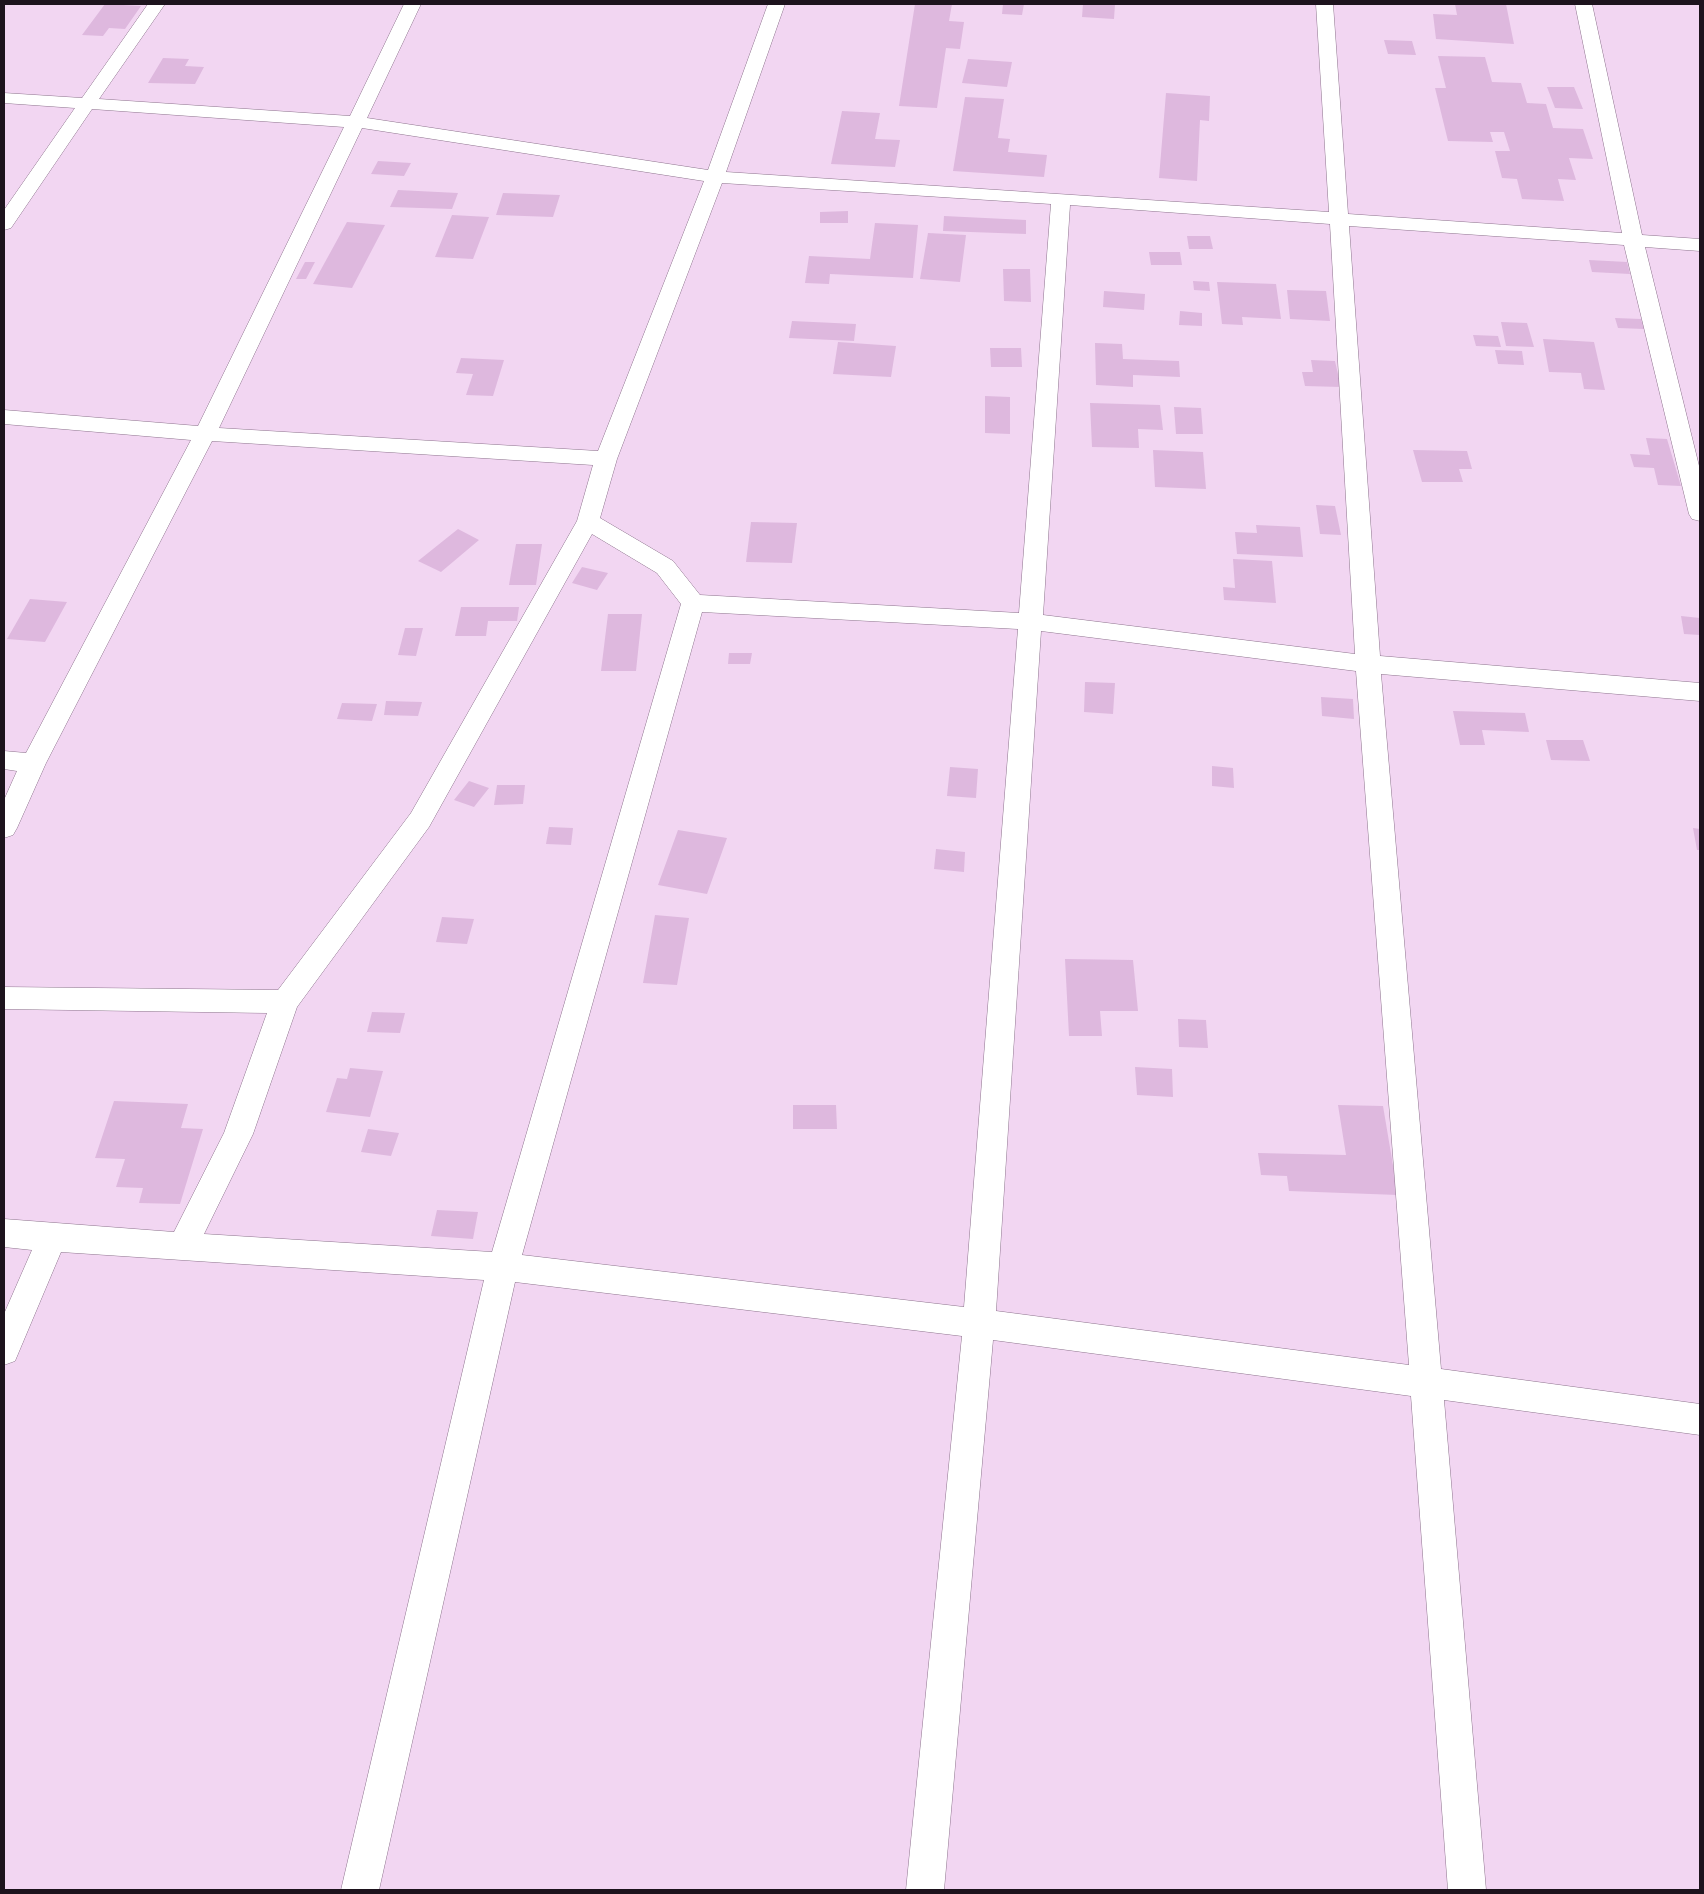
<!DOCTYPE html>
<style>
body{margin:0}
#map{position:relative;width:1704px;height:1894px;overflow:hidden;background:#f2d6f2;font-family:"Fira Sans Condensed",sans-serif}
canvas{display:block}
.frame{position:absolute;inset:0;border:5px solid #1d131d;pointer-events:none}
</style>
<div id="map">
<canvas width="1704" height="1894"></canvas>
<div class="frame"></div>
</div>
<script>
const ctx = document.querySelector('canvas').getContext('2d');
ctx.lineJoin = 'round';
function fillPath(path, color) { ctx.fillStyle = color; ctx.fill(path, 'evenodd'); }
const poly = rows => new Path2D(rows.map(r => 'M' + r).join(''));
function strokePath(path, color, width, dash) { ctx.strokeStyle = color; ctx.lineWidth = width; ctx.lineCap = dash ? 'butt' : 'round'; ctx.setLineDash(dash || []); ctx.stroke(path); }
fillPath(poly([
 [105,4,141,6,125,29,109,28,103,36,82,35],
 [915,4,952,4,949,21,964,22,960,49,946,48,937,108,899,106],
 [1003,4,1024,4,1022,15,1002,14],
 [1083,4,1115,4,1114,19,1082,17],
 [1455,4,1506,4,1514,44,1436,39,1433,14,1457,15],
 [1384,40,1412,41,1416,55,1388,54],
 [1438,56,1485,57,1492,82,1521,83,1527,103,1546,104,1553,128,1583,129,1593,159,1569,158,1576,180,1558,179,1564,201,1522,199,1517,179,1502,178,1495,151,1510,151,1504,132,1490,132,1493,142,1448,141,1435,88,1446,88],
 [163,58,189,59,185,66,204,67,195,84,148,83],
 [968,59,1012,62,1007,87,962,83],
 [1547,87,1574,87,1583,109,1555,108],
 [1166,93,1210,96,1209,121,1200,120,1197,181,1159,178],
 [965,97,1004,99,998,138,1010,139,1008,152,1047,155,1044,177,953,171],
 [842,111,880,113,875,139,900,140,895,167,831,164],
 [378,161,411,163,404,176,371,174],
 [398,190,458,193,452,209,390,207],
 [503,193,560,195,553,217,496,215],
 [848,211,848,223,820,223,820,212],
 [452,215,489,217,473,259,435,257],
 [944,216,1026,220,1026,234,943,231],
 [347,222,385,225,352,288,313,284],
 [875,223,918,225,913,278,830,274,829,284,805,283,809,256,870,259],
 [928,233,966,235,960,282,920,279],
 [1187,236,1210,236,1213,249,1189,249],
 [1149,252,1180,252,1182,265,1151,265],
 [1589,260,1627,262,1630,274,1592,272],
 [305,262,315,262,306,279,296,279],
 [1003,269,1030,269,1031,302,1004,301],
 [1193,281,1209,282,1210,291,1194,290],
 [1217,282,1276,284,1281,319,1242,317,1243,325,1222,324],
 [1287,290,1326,291,1330,321,1290,319],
 [1104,291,1145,294,1144,310,1103,307],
 [1180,311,1202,313,1202,326,1179,325],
 [1615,318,1641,319,1644,329,1618,328],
 [792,321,856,324,854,341,789,338],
 [1501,322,1527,323,1534,347,1506,346],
 [1473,335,1498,336,1501,347,1476,346],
 [1543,339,1594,342,1605,390,1584,389,1581,373,1549,372],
 [838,342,896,346,891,377,833,374],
 [1095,343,1122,344,1123,359,1179,361,1180,377,1133,375,1133,387,1096,385],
 [990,348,1021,348,1022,367,991,367],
 [1495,350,1522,351,1524,365,1498,364],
 [461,358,504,360,493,396,466,395,473,374,456,373],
 [1311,360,1335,361,1341,387,1305,386,1302,372,1313,372],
 [985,396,1010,397,1010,434,985,433],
 [1090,403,1160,405,1163,430,1138,429,1139,448,1092,447],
 [1174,407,1201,408,1203,434,1176,434],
 [1646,438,1667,439,1681,486,1658,485,1654,468,1634,467,1630,454,1650,455],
 [1153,450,1203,452,1206,489,1155,487],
 [1413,450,1467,451,1472,469,1459,469,1463,482,1422,482],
 [1316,505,1335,506,1341,535,1320,534],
 [751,522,797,523,792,563,746,562],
 [1256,525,1300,527,1303,557,1237,554,1235,532,1257,533],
 [458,529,479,540,441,572,418,561],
 [516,544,542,544,536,585,509,585],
 [1233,559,1272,561,1276,603,1224,600,1223,587,1235,588],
 [582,567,608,573,597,590,572,583],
 [30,599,67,602,45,642,7,639],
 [461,607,519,607,517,621,488,621,486,636,455,636],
 [608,614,642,614,636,671,601,671],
 [1681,616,1700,618,1700,635,1684,634],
 [405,628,423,628,416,656,398,655],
 [729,653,752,653,750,664,728,664],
 [1085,682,1115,683,1113,714,1084,712],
 [1321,697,1353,699,1354,719,1322,716],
 [386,701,422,702,418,716,384,715],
 [342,703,377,704,372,721,337,719],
 [1453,711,1525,713,1529,732,1482,730,1485,745,1460,745],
 [1546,740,1583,740,1590,761,1551,760],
 [1212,766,1233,768,1234,788,1212,786],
 [950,767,978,769,976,798,947,796],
 [469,781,489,788,474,807,454,800],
 [497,785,525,785,523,804,494,805],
 [549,827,573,828,571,845,546,844],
 [1693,828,1700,829,1700,850,1697,850],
 [678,830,727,838,707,894,658,885],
 [936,849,965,852,964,872,934,869],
 [655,915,689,918,677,985,643,983],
 [442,917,474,919,467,944,436,942],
 [1065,959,1133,960,1138,1011,1100,1011,1102,1036,1069,1036],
 [372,1012,405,1013,400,1033,367,1032],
 [1178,1019,1206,1020,1208,1048,1179,1047],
 [1135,1067,1172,1069,1173,1097,1137,1095],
 [350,1068,383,1071,370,1117,326,1112,337,1078,347,1079],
 [114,1101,188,1104,181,1128,203,1129,180,1204,139,1203,143,1188,116,1187,125,1159,95,1158],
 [793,1105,836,1105,837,1129,793,1129],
 [1338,1105,1383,1106,1398,1195,1289,1191,1287,1176,1261,1175,1258,1153,1346,1155],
 [368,1129,399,1133,391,1156,361,1152],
 [437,1210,478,1212,473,1239,431,1236]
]), '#deb8de');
const minor = poly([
 [148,4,165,4,99,99,350,116,404,4,421,4,367,118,708,170,768,4,785,4,726,172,1329,212,1316,4,1333,4,1348,214,1622,233,1575,4,1592,4,1642,235,1700,239,1700,251,1645,247,1700,470,1700,521,1692,519,1689,514,1624,245,1349,226,1380,656,1700,683,1700,701,1381,674,1441,1369,1700,1404,1700,1435,1444,1400,1486,1890,1448,1890,1411,1396,993,1340,944,1890,906,1890,962,1336,515,1282,379,1890,341,1890,484,1280,61,1252,15,1361,4,1365,4,1314,32,1250,4,1247,4,1219,174,1232,224,1133,267,1013,4,1009,4,987,278,990,411,813,577,521,593,465,212,441,46,763,17,828,13,835,4,838,4,800,17,771,4,769,4,751,26,753,191,440,4,424,4,410,198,426,344,127,92,109,11,228,4,230,4,210,75,108,4,103,4,93,82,98,148,4],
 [362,128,704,181,598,451,219,428,362,128],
 [722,183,1051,204,1019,613,700,595,673,561,600,518,617,459,722,183],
 [1070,205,1330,224,1355,654,1043,615,1070,205],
 [592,534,657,573,681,604,492,1252,204,1234,253,1134,297,1007,429,827,592,534],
 [702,612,1018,629,964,1307,522,1255,702,612],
 [1041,631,1356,671,1409,1365,996,1311,1041,631]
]);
strokePath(minor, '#8d748d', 1);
fillPath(minor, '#fff');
</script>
